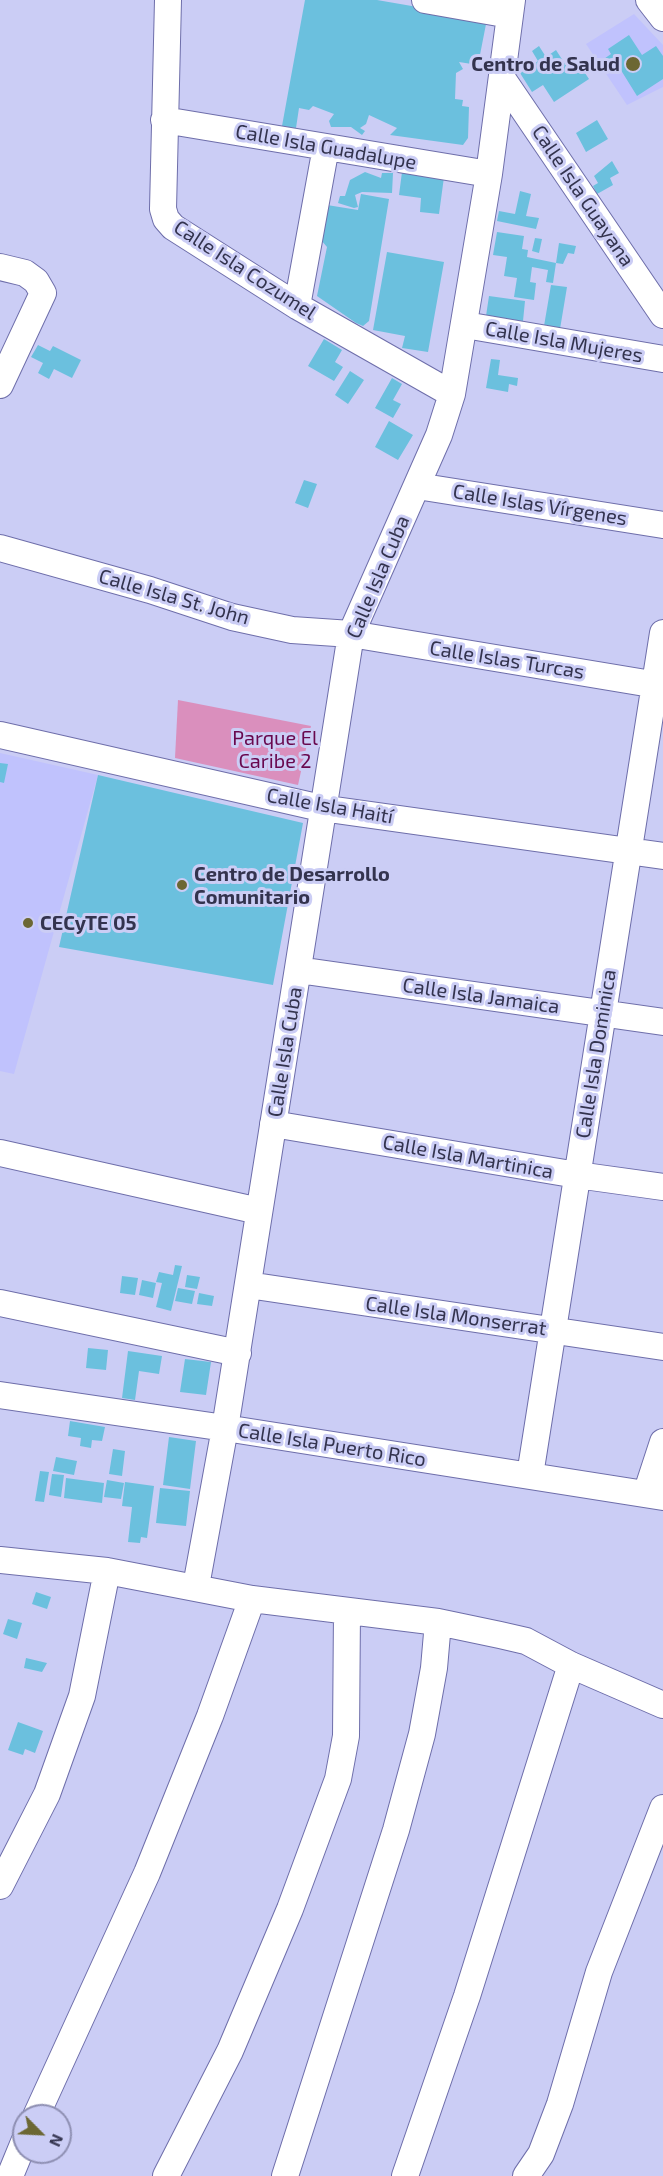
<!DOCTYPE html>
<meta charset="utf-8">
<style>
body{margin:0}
#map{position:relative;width:663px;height:2176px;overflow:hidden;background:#cbcdf5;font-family:"Exo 2",sans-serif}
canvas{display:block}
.north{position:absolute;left:12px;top:2104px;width:60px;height:60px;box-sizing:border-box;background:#cbcdf5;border:2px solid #8e8fb2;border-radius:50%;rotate:114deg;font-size:16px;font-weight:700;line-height:24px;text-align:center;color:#33334e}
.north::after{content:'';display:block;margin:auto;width:21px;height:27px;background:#6c6733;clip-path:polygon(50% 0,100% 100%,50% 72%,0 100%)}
</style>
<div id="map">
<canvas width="663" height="2176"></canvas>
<div class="north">N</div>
</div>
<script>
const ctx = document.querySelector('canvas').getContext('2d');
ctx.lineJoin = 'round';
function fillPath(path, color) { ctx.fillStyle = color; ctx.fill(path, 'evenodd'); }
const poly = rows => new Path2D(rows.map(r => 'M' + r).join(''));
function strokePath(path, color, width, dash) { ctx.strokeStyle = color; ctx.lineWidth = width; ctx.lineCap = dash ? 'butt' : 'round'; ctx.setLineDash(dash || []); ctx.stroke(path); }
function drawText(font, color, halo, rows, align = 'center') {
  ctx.font = font + ' "Exo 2",sans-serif'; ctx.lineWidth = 6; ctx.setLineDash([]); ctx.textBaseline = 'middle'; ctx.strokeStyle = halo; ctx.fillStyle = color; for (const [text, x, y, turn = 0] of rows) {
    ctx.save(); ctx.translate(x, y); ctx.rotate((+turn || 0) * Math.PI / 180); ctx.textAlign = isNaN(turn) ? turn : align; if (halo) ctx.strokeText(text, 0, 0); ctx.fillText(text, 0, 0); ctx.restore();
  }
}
fillPath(poly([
 [634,14,663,45,663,87,627,105,586,44],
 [0,753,98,775,14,1074,0,1071]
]), '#c0c2fd');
fillPath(poly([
 [178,700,311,726,298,785,175,758]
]), '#da8fbd');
fillPath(poly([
 [305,0,377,0,487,19,478,65,459,62,463,69,456,73,455,99,463,100,462,106,469,107,468,138,463,145,390,135,397,128,369,115,366,124,360,128,365,131,362,135,351,127,331,127,329,121,334,114,313,106,309,110,299,108,296,128,282,126],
 [629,35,642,55,656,46,663,56,663,79,637,96,619,67,609,73,601,61,611,54,608,49],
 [539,46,546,57,556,50,567,67,577,61,589,79,554,102,543,85,532,92,520,73,538,61,532,51],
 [597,120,608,139,586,152,576,133],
 [612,161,619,173,610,178,613,185,597,194,593,186,598,183,594,176],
 [365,172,381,178,382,173,393,173,392,193,362,192,355,195,358,207,354,208,338,203,340,196,345,196,350,180],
 [402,172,444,177,439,214,420,212,421,198,399,195],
 [520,191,531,194,526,216,539,218,536,229,497,221,499,211,515,214],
 [361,194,389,199,369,321,363,326,356,323,317,296,327,247,316,234,327,205,358,210],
 [497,232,524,236,522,249,528,250,527,257,556,263,559,243,576,246,574,254,568,253,563,264,556,263,553,283,546,282,548,270,532,267,530,282,536,283,534,300,514,297,517,278,504,276,507,257,493,255],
 [535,238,542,239,539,253,532,251],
 [387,252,444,262,428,352,402,348,405,336,373,330],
 [551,285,567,287,560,329,544,326],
 [489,296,525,301,523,321,486,316],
 [324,339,342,350,335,362,343,367,334,381,308,366],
 [38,345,50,351,53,346,81,360,72,378,54,369,49,379,38,373,43,363,31,357],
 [491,359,500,360,498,375,518,378,517,386,509,384,508,392,486,388],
 [350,371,364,380,348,404,335,395],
 [392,378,402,384,393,400,401,404,393,418,375,408],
 [389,421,413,435,398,460,375,447],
 [304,480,317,484,308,508,295,503],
 [0,763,8,764,4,783,0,782],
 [98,775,303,823,273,985,59,947],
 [175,1265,182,1266,171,1311,156,1307,162,1283,156,1282,159,1272,173,1275],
 [187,1275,200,1277,197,1289,185,1287],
 [122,1276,138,1278,135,1295,120,1293],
 [142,1280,156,1283,153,1298,139,1295],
 [178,1288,195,1291,192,1304,175,1301],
 [199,1293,214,1296,212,1306,197,1304],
 [88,1348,108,1350,106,1370,86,1368],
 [128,1351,162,1356,159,1374,139,1371,135,1400,122,1398],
 [185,1359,211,1362,206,1395,180,1392],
 [70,1421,105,1427,102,1441,92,1440,91,1448,80,1446,81,1438,68,1436],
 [169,1437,196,1441,190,1489,163,1485],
 [113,1449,125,1451,122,1476,109,1474],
 [56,1457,77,1461,74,1475,53,1471],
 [40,1471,49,1472,44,1502,35,1501],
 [52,1474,64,1475,61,1497,49,1495],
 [66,1478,104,1483,102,1503,64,1498],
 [107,1480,124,1483,121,1499,104,1497],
 [125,1482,154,1486,147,1538,141,1537,140,1543,128,1542,132,1507,122,1506],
 [160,1488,190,1491,186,1526,156,1523],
 [36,1592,51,1597,47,1609,32,1604],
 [8,1619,22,1623,17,1639,3,1634],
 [26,1658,47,1663,42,1672,24,1668],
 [18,1722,43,1731,35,1753,25,1749,23,1755,8,1750]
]), '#6bc0de');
const minor = poly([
 [168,0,163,209,166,219,173,227,297,306,452,394],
 [425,0,510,15],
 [649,0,663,18],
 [502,78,663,315],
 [164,120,489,174],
 [0,267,25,273,36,281,43,293,0,385],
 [297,306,326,147],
 [465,325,663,359],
 [417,486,663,525],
 [0,548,150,590,232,617,292,630,351,634,663,686],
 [0,735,321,808,663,856],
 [298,970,663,1022],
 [273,1124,577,1175,663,1187],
 [0,1153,259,1211],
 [248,1285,663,1347],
 [0,1303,238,1353],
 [0,1395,225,1428,663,1497],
 [530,1475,663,633],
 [646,1494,663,1442],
 [0,1560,107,1571,252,1599,438,1622,500,1635,526,1641,571,1665,663,1705],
 [196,1586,225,1428,351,634,439,435,452,394,489,174,512,0],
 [0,1886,47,1794,82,1696,107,1571],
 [36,2116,147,1873,210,1716,252,1599],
 [10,2176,24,2142],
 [166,2176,230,2051,290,1909,338,1779,346,1736,347,1611],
 [285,2176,396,1830,422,1734,434,1668,438,1622],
 [405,2176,467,1996,571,1665],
 [526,2176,541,2154,560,2104,599,1972,663,1808]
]);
strokePath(minor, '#6e6eaa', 28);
strokePath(minor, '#fff', 26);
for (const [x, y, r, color] of [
 [633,64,8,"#6c6733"],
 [182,885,6,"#6c6733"],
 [28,923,6,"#6c6733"]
]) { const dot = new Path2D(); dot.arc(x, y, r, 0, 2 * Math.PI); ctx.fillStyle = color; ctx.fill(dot); strokePath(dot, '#cbcdf5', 2); }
drawText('bold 20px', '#33334e', '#cbcdf5', [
 ["Centro de Salud",620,64,"right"],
 ["Centro de Desarrollo",194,874],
 ["Comunitario",194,897],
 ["CECyTE 05",40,923]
], 'left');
drawText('20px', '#33334e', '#cbcdf5', [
 ["Calle Isla Guadalupe",326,147,10],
 ["Calle Isla Guayana",583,196,56],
 ["Calle Isla Cozumel",245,270,33],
 ["Calle Isla Mujeres",564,342,10],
 ["Calle Islas Vírgenes",540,505,9],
 ["Calle Isla Cuba",378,577,-67],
 ["Calle Isla St. John",174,597,16],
 ["Calle Islas Turcas",507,660,9],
 ["Calle Isla Haití",330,806,10],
 ["Calle Isla Jamaica",481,996,8],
 ["Calle Isla Cuba",285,1052,-81],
 ["Calle Isla Dominica",596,1054,-81],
 ["Calle Isla Martinica",468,1157,10],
 ["Calle Isla Monserrat",456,1316,8],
 ["Calle Isla Puerto Rico",332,1445,9]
]);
drawText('20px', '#68084e', '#cbcdf5', [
 ["Parque El",275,738],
 ["Caribe 2",275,761]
]);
</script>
